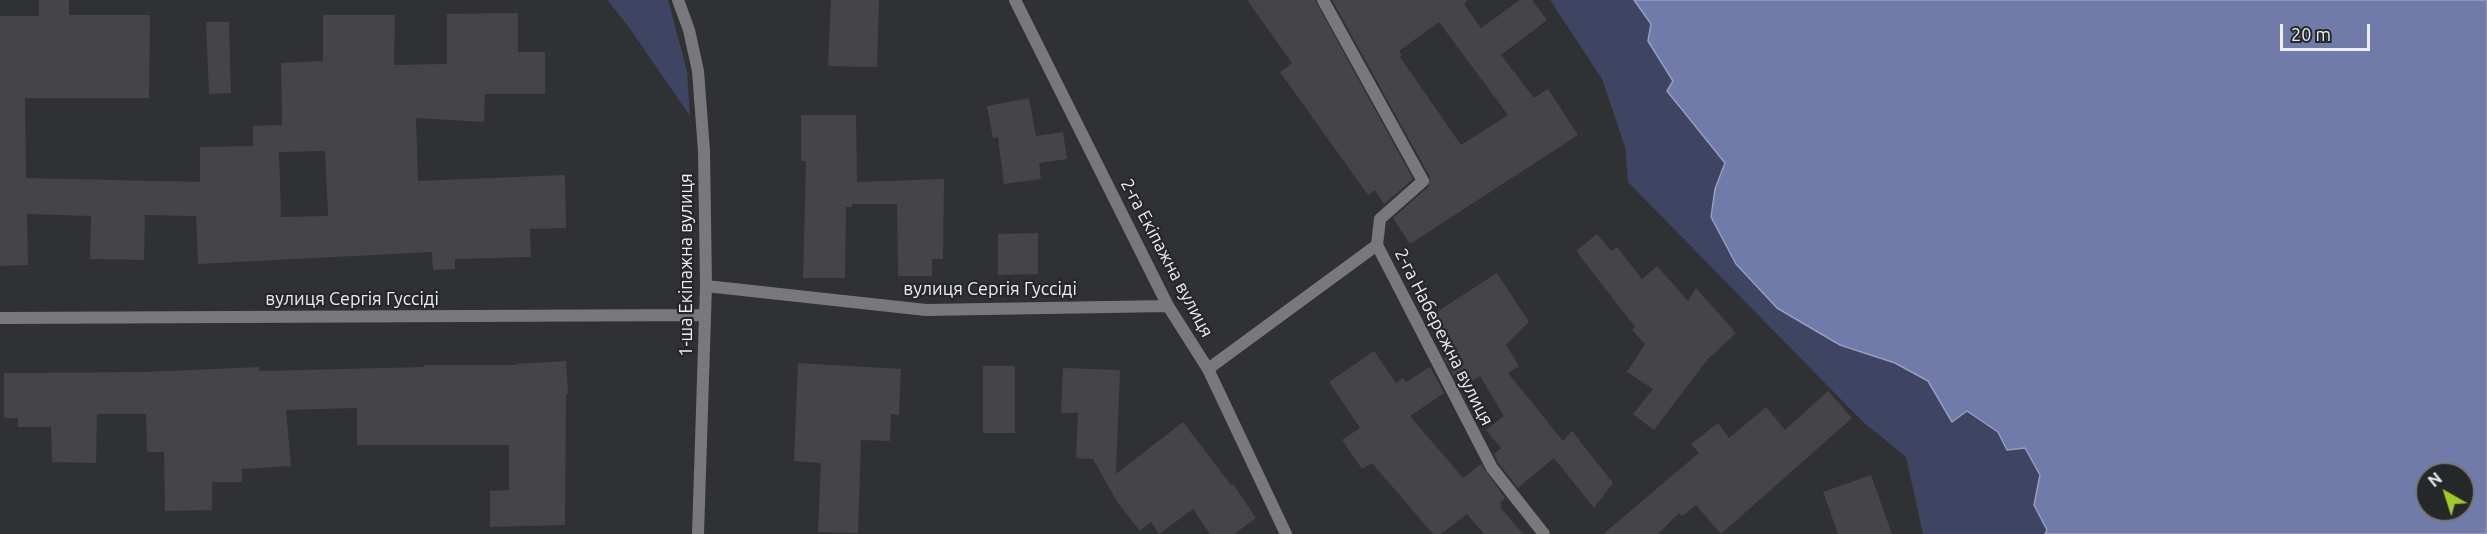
<!DOCTYPE html>
<meta charset="utf-8">
<style>
body{margin:0}
#map{position:relative;width:2487px;height:534px;overflow:hidden;background:#303133;font-family:Ubuntu,sans-serif}
canvas{display:block}
.north{position:absolute;left:2415px;top:462px;width:60px;height:60px;box-sizing:border-box;background:#262729;border:2px solid #767779;border-radius:50%;rotate:321deg;font-size:16px;font-weight:700;line-height:24px;text-align:center;color:#eeeef0}
.north::after{content:'';display:block;margin:auto;width:21px;height:27px;background:#a1c92a;clip-path:polygon(50% 0,100% 100%,50% 72%,0 100%)}
.scale{position:absolute;left:2280px;top:24px;width:90px;height:27px;box-sizing:border-box;border:3px solid #eeeef0;border-top:0;padding-left:8px;font-size:18px;line-height:21px;white-space:nowrap;color:#eeeef0;-webkit-text-stroke:4px #262729;paint-order:stroke}
</style>
<div id="map">
<canvas width="2487" height="534"></canvas>
<div class="north">N</div>
<div class="scale">20 m</div>
</div>
<script>
const ctx = document.querySelector('canvas').getContext('2d');
ctx.lineJoin = 'round';
function fillPath(path, color) { ctx.fillStyle = color; ctx.fill(path, 'evenodd'); }
const poly = rows => new Path2D(rows.map(r => 'M' + r).join(''));
function strokePath(path, color, width, dash) { ctx.strokeStyle = color; ctx.lineWidth = width; ctx.lineCap = dash ? 'butt' : 'round'; ctx.setLineDash(dash || []); ctx.stroke(path); }
function drawText(font, color, halo, rows, align = 'center') {
  ctx.font = font + ' Ubuntu,sans-serif'; ctx.lineWidth = 4.5; ctx.setLineDash([]); ctx.textBaseline = 'middle'; ctx.strokeStyle = halo; ctx.fillStyle = color; for (const [text, x, y, turn = 0] of rows) {
    ctx.save(); ctx.translate(x, y); ctx.rotate((+turn || 0) * Math.PI / 180); ctx.textAlign = isNaN(turn) ? turn : align; if (halo) ctx.strokeText(text, 0, 0); ctx.fillText(text, 0, 0); ctx.restore();
  }
}
fillPath(poly([
 [607,0,668,0,687,71,690,116,628,26],
 [1550,0,1634,0,1651,25,1648,42,1673,81,1679,108,1725,163,1715,189,1736,264,1777,308,1840,345,1895,363,1928,381,1952,422,1967,411,1998,432,2007,450,2025,448,2040,475,2034,505,2047,530,2045,534,1923,534,1906,457,1863,422,1628,182,1625,147,1602,79]
]), '#3e4461');
const water = poly([
 [1634,0,2487,0,2487,534,2045,534,2047,530,2034,505,2040,475,2025,448,2007,450,1998,432,1967,411,1952,422,1928,381,1895,363,1840,345,1777,308,1736,264,1711,217,1715,189,1725,163,1667,91,1673,81,1648,41,1651,24,1634,0],
 [2427,474,2463,474,2463,510,2427,510,2427,474]
]);
fillPath(water, '#707baa');
strokePath(water, '#969ebf', 1.5);
fillPath(poly([
 [39,0,69,0,69,15,150,15,149,98,25,98,26,178,200,182,200,147,253,146,253,126,282,125,281,63,323,61,323,15,395,15,394,65,447,64,447,14,518,13,518,52,545,52,545,94,485,94,484,122,416,118,418,181,565,175,566,228,530,229,531,257,455,259,455,269,433,270,432,252,198,264,196,216,145,215,144,260,90,259,91,216,27,214,28,265,0,266,0,16,39,16],
 [325,151,328,216,281,217,279,152],
 [831,0,879,0,877,67,828,66],
 [1247,0,1315,0,1413,179,1384,204,1375,190,1368,195,1280,72,1292,63],
 [1332,0,1468,0,1464,4,1481,28,1520,0,1532,0,1547,20,1501,55,1534,98,1548,89,1578,135,1410,244,1393,218,1428,187,1430,177],
 [1439,22,1508,115,1461,145,1400,57,1402,55,1399,51],
 [206,22,229,22,231,93,209,94],
 [1029,98,1036,136,1063,132,1067,159,1039,163,1041,179,1004,184,998,137,993,138,987,106],
 [801,115,856,115,857,182,944,179,943,259,932,259,932,276,898,276,897,204,852,204,852,207,846,207,845,278,803,278,806,161,801,161],
 [1038,233,1038,274,998,275,998,234],
 [1597,234,1611,251,1617,247,1642,279,1657,266,1688,301,1696,288,1736,333,1707,360,1654,430,1633,414,1653,389,1627,372,1645,344,1632,330,1635,327,1576,251],
 [1497,273,1529,322,1506,345,1519,366,1508,373,1563,441,1572,431,1613,483,1594,508,1554,458,1518,488,1499,464,1494,454,1501,448,1486,430,1504,416,1480,376,1461,388,1444,358,1453,353,1429,317],
 [1374,351,1396,383,1403,378,1406,382,1430,367,1444,393,1410,416,1463,478,1481,464,1505,498,1500,503,1502,505,1500,507,1523,534,1484,534,1467,514,1441,534,1433,534,1372,463,1362,469,1342,440,1360,428,1329,382],
 [566,361,568,394,566,394,565,525,490,527,490,491,509,490,509,445,357,445,357,408,286,410,291,466,242,469,242,482,212,482,212,510,165,511,164,452,147,452,146,414,97,414,96,463,52,462,51,427,18,427,18,418,4,418,4,373,146,372,259,367,259,371,424,367,424,365,516,365,516,364],
 [798,363,901,369,899,415,891,414,890,441,861,440,858,533,818,532,821,463,794,461],
 [983,366,1015,366,1015,433,983,433],
 [1063,368,1120,370,1116,474,1183,422,1231,485,1233,484,1256,518,1234,534,1210,534,1193,509,1159,534,1151,522,1140,531,1118,503,1093,459,1076,458,1078,413,1061,413],
 [1828,391,1852,418,1721,534,1696,505,1682,516,1679,513,1658,534,1603,534,1699,453,1691,444,1718,423,1729,438,1766,407,1785,430],
 [1871,475,1892,534,1838,534,1823,492]
]), '#454548');
strokePath(poly([
 [1208,369,1377,245]
]), '#79797b', 12);
strokePath(poly([
 [678,0,689,30,698,71,704,151,706,286,698,534],
 [1015,0,1168,306,1208,369,1286,534],
 [1323,0,1423,181,1380,219,1377,245,1492,468,1544,534],
 [706,286,926,310,1168,306],
 [0,318,705,315]
]), '#79797b', 12);
drawText('18px', '#eeeef0', '#262729', [
 ["2-га Екіпажна вулиця",1167,258,62],
 ["1-ша Екіпажна вулиця",686,265,-90],
 ["вулиця Сергія Гуссіді",990,289],
 ["вулиця Сергія Гуссіді",352,299],
 ["2-га Набережна вулиця",1444,337,63]
]);
</script>
